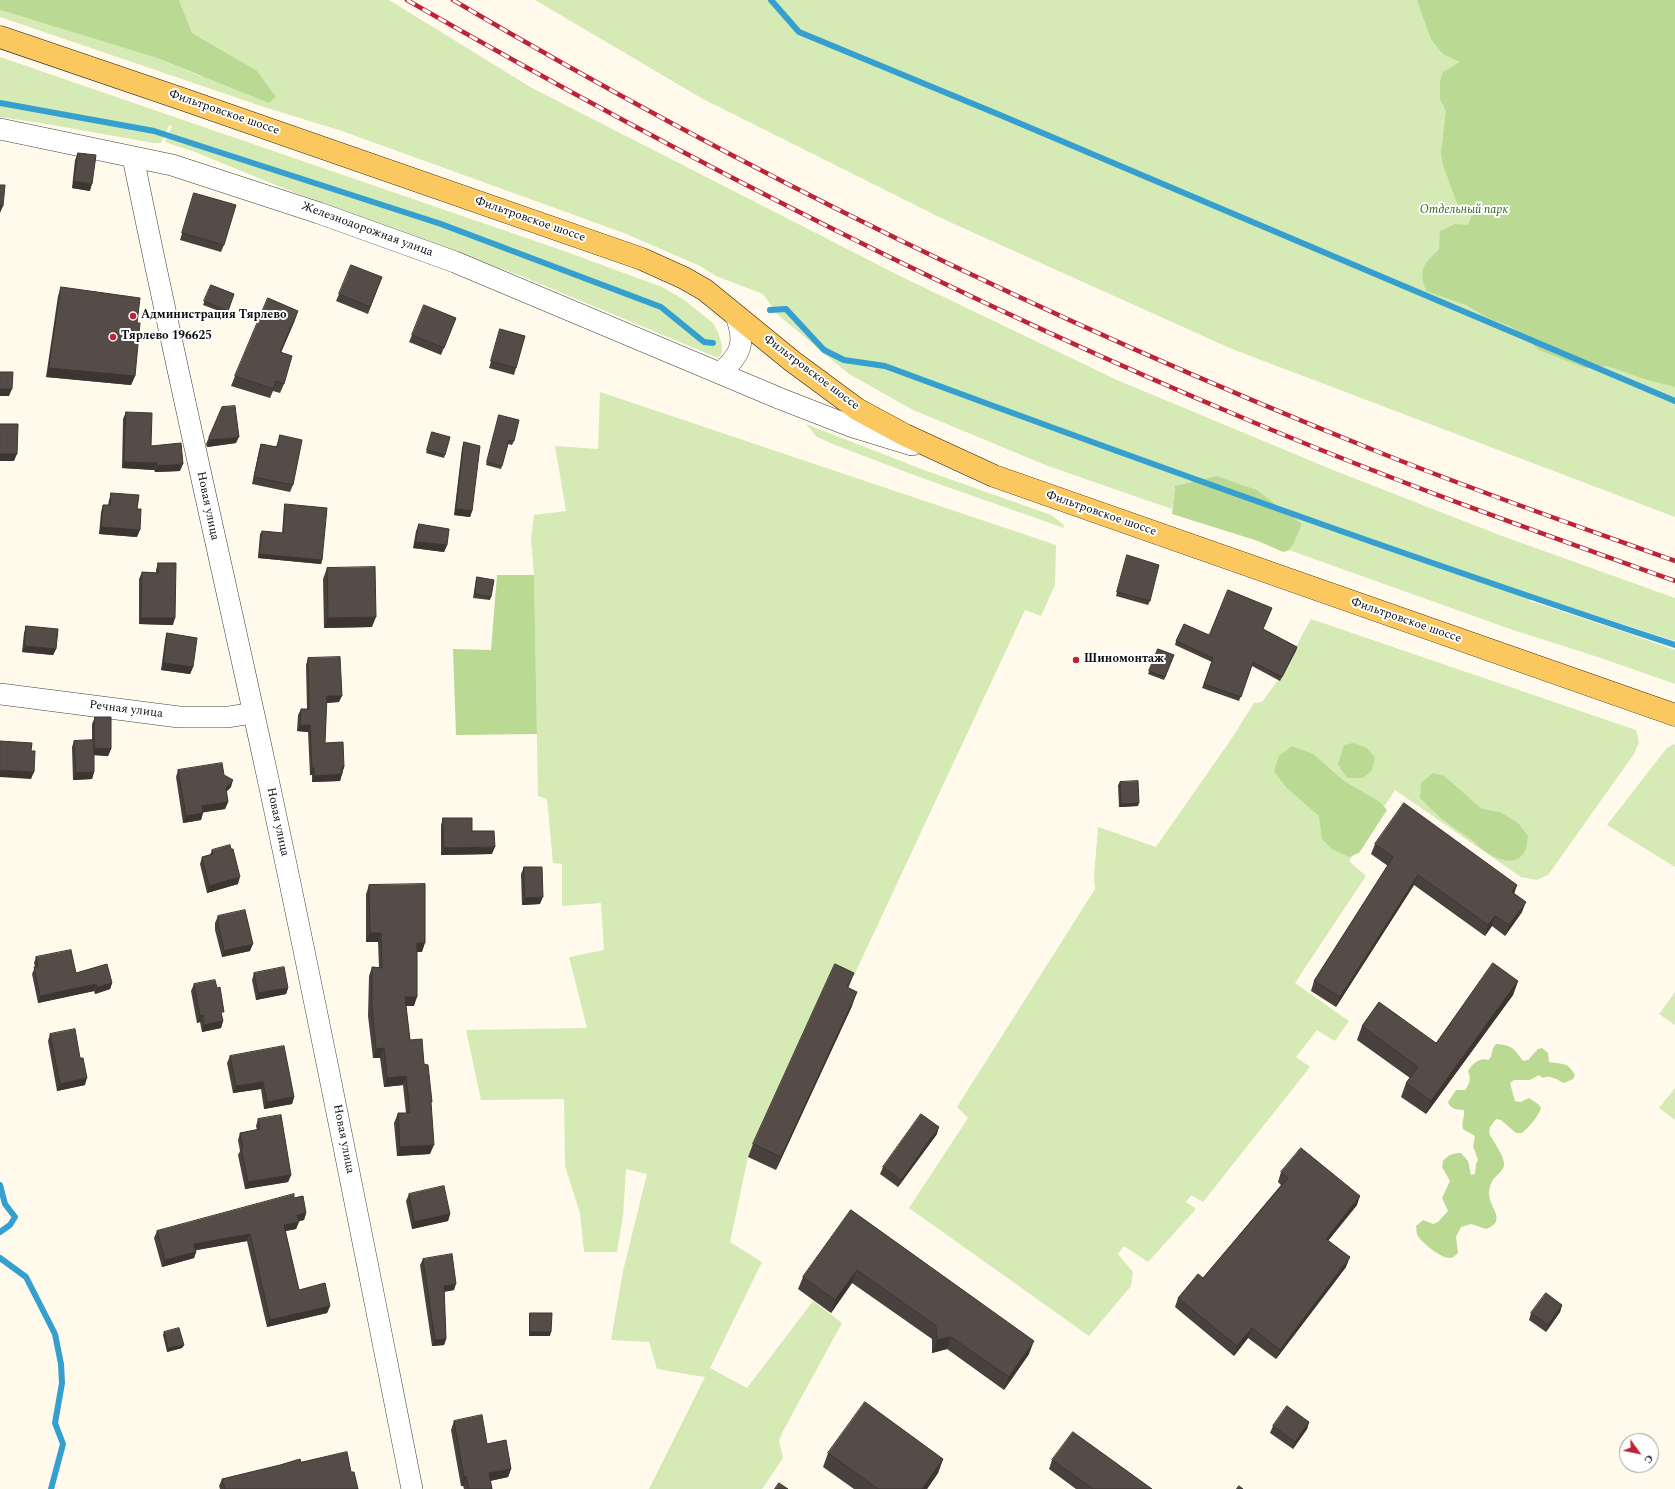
<!DOCTYPE html>
<html>
<head>
<meta charset="utf-8">
<style>
  body { margin:0 }
  #map { position:relative; width:1675px; height:1489px; overflow:hidden; background:#fffaeb; font-family:Spectral,serif }
  canvas { display:block }
  .north { position:absolute; left:1619px; top:1433px; width:40px; height:40px; box-sizing:border-box; background:#fff; border:1px solid #9e9e9e; border-radius:50%; rotate:123deg; font-size:11px; font-weight:700; line-height:16px; text-align:center; color:#0c0c0c }
  .north::after { content:''; display:block; margin:auto; width:14px; height:18px; background:#be2237; clip-path:polygon(50% 0,100% 100%,50% 72%,0 100%) }
</style>
</head>
<body>
<div id="map">
<canvas width="1675" height="1489"></canvas>
<div class="north">С</div>
</div>
<script>
const context = document.querySelector('canvas').getContext('2d');
context.lineJoin = 'round';
function fill(path, color) {
  context.fillStyle = color;
  context.fill(path, 'evenodd');
}
function trace(path, color, width, dash) {
  context.strokeStyle = color;
  context.lineWidth = width;
  context.lineCap = dash ? 'butt' : 'round';
  context.setLineDash(dash || []);
  context.stroke(path);
}
function drawText(font, color, halo, rows, align = 'center') {
  context.font = font + ' Spectral,serif';
  context.lineWidth = 4;
  context.setLineDash([]);
  context.textBaseline = 'middle';
  context.strokeStyle = halo;
  context.fillStyle = color;
  for (const [text, x, y, turn = 0] of rows) {
    context.save();
    context.translate(x, y);
    context.rotate((+turn || 0) * Math.PI / 180);
    context.textAlign = isNaN(turn) ? turn : align;
    if (halo) context.strokeText(text, 0, 0);
    context.fillText(text, 0, 0);
    context.restore();
  }
}
fill(new Path2D(`
  M179,0h210l143,88 370,189 215,103 216,90 169,66 173,62v43l-145,-47v7l94,31 51,18v34l-74,-26 -88,-28 -224,-80 5,-7 8,-19 -45,-34 -40,-14 -42,10 -3,23 -124,-43 -135,-56 -64,-36 -72,-60 -14,-20 -47,-18 -16,-10 -76,-33 -282,-102 -78,-24 -264,-90v-7l157,48 43,18 56,-6 -64,-37z
  M535,0h1140v517l-443,-168 -289,-130 -240,-120z
  M0,57l564,194 98,36 21,12 30,24 5,9 4,13v8l-4,5 -197,-82 -228,-84 -98,-40 -30,-10 7,-16 -3,-1 -8,18h-7l-113,-20 -41,-6z
  M600,392l456,153 -1,40 -14,31 -16,-6 -176,376 -18,-8 -83,179 -18,85 32,20 -52,106 37,20 66,-87 29,22 -59,108 -4,10 4,17 -21,31h-113l56,-112 -48,-8 -8,-27 -38,-2 12,-69 24,-97 -21,-5 -3,47 -6,36h-33l-4,-39 -15,-47 -1,-67 -83,1 -15,-70 121,-2 -18,-71 35,-7 -3,-47 -39,3v-42l-9,-1 -6,-64 -9,-3 -4,-221 -3,-35 3,-25 32,-4 -11,-65 43,3z
  M806,424l118,46 127,45 12,9 1,4 -142,-50 -87,-33 -18,-8z
  M1311,619l325,111 3,12 -5,12 -86,121 -11,5 -16,-3 -126,-87 -46,71 17,15 -71,107 54,38 -14,20 -18,-11 -21,27 14,10 -107,135 -12,-7 -5,7 9,6v2l-47,52 -24,-16 -6,8 15,18 -2,14 -42,50 -180,-128 59,-90 -11,-11 138,-218 -1,-12 4,-50 58,20 76,-109 22,-35 8,-1 16,-22z
  M1673,744l2,1v122l-68,-42 59,-76z
  M1675,992v33l-16,-11z
  M1675,1088v32l-16,-12z`), '#d5eab5');
fill(new Path2D(`
  M0,0h179l13,33 64,37 20,27 -7,6 -112,-45 -157,-48z
  M1417,0h258v387l-31,-8 -37,-13 -22,2 -46,-18 -27,-23 -24,-9 -22,-13 -40,-14c-7,-21 -4,-27 13,-41l1,-19 15,-7 13,1 4,-10 -15,-12 -14,-38 -2,-12 5,-42 -6,-12v-18l3,-9 17,-10 -17,-8 -12,-15z
  M1217,476l40,14 45,34 -8,19 -5,7 -6,2 -25,-11 -86,-27 3,-28z
  M497,575h37l3,159 -81,1 -3,-86 38,1z
  M1353,743l14,5 8,10 -3,12 -9,8h-16l-9,-14 6,-19z
  M1292,746l21,8 31,27 36,21 7,8 -28,43 -10,4 -17,-8 -10,-10 -3,-23 -33,-29 -12,-16 5,-15z
  M1433,773l11,3 38,33 18,3 18,11 10,13c-1,4 -1,11 -3,15 -10,18 -31,7 -43,-2 -5,-3 -9,-9 -14,-12 -18,-11 -33,-23 -48,-39l1,-15z
  M1496,1044c17,1 18,5 27,17l5,-1 10,-11 4,-1 6,5 1,9c14,3 18,-1 26,13l-2,4 -9,4c-6,-3 -15,-9 -21,-5l-4,-3 -9,5h-16l-4,3 5,18 5,1 9,-4 9,6 3,4c-4,10 -11,18 -19,25h-6l-15,-13 -5,-1 -6,8 -1,6c4,9 15,21 15,31 0,10 -14,11 -15,29 0,15 19,28 -3,36l-15,-5 -10,3 -5,10 2,16c-3,2 -4,5 -8,5 -8,1 -28,-15 -32,-22 -2,-3 -1,-6 -2,-10l7,-6 10,4 5,-2 10,-11 -6,-13 8,-17 -8,-14 1,-6c5,-6 10,-8 18,-8l7,8 3,14 4,-1 1,-10 2,-4 -5,-14 2,-10 -12,-7c-2,-7 2,-12 1,-19 -8,-1 -13,0 -16,-8l8,-12h9c5,-7 6,-11 3,-19 4,-7 12,-14 20,-11l3,-3 2,-9z`), '#bada94');
trace(new Path2D(`
  M771,0l28,32 201,83 675,286
  M0,103l154,28 287,93 220,83 43,35 9,1
  M770,310l16,-1 38,41 20,10 41,6c262,97 525,192 790,279
  M0,1185l5,19 10,13 -5,8 -10,7
  M0,1258l26,19 29,57 6,30 1,19 -7,40 8,21 -12,45`), '#359fcf', 6);
const minor = new Path2D(`
  M0,129l172,36 147,48 136,49 326,137 72,28 59,18
  M133,157c41,203 88,405 132,608 52,241 99,482 147,724
  M720,373c21,-18 26,-30 16,-57
  M0,694l179,23h49l25,-4`);
const major = new Path2D(`
  M0,37l185,63 457,159 42,19 21,12 87,71 65,48 48,26 89,41 681,239`);
trace(minor, '#3f3f3f', 22);
trace(major, '#1d1d1d', 23);
trace(minor, '#fff', 21);
trace(major, '#fbc860', 22);
const rail = new Path2D(`
  M407,0c272,156 552,299 841,420 140,59 284,110 427,161
  M453,0c295,174 606,324 923,451 99,40 199,74 299,110`);
trace(rail, '#be2237', 4.5);
trace(rail, '#fff', 3, [9]);
fill(new Path2D(`
  M78,153l12,38 -18,-3 3,-28z
  M194,193l30,52 -3,7 -41,-12z
  M382,277l-14,37 -32,-13 3,-7z
  M211,285l23,9 -7,20 -24,-9z
  M61,287l76,36 -2,53 -4,9 -85,-8 12,-81z
  M456,318l-15,37 -32,-13 3,-7z
  M295,320l-14,32 3,32 -4,9 -7,-2 -3,7 -39,-12 4,-10z
  M500,329l16,39 -2,7 -25,-7z
  M126,412l25,34 29,25 -25,1 -1,-2 -32,-2 1,-49z
  M499,415l15,26 -2,4 -4,-1 -7,25 -15,-4z
  M432,432l13,23 -1,3 -18,-5z
  M280,435l13,50 -3,7 -38,-8 7,-33 2,-7 15,3z
  M209,437l27,6 -29,4 -1,-3z
  M464,442l8,69 -2,6 -16,-2 8,-67z
  M111,493l26,16v28l-38,-3 2,-22 2,-7h5l1,-5z
  M285,504l37,56 -1,4 -63,-6 2,-24 2,-3 20,2 2,-25z
  M419,524l28,21 -3,7 -31,-4 3,-17z
  M1126,559l24,42 -2,4 -32,-9z
  M158,563l15,62 -34,-1v-45l3,-7 14,1v-3z
  M327,568l45,59 -48,1 -1,-49z
  M477,577l14,20 -1,3 -17,-2 3,-18z
  M26,626l30,23 -3,6 -31,-3 2,-19z
  M1263,629l34,18 -17,34 -28,-15 -13,35 -37,-13 10,-26 -37,-17 1,-4 33,-6z
  M167,633l26,34 -3,7 -29,-4 4,-30z
  M1158,649l16,6 -10,25 -16,-6z
  M308,658l31,44 -13,1 -1,40 19,24 -4,14 -28,1v-7h-2l-2,-43 -11,-1 1,-16 3,-6h6l-1,-44z
  M95,717l16,32 -3,7 -14,-1v17l-2,7 -19,1 -1,-33 2,-6 18,-1v-16z
  M178,770l46,5 7,12 -5,5 2,10 -3,7 -22,3 -2,8 -18,3 -7,-46z
  M1120,782l18,24 -19,1 -1,-22z
  M443,818l49,36 -51,1v-30z
  M1375,844l142,41 -3,9 8,18 -17,24 -13,-10 -7,10 -71,-51 -78,122 -25,-16 3,-10 74,-115 -17,-12z
  M212,850l26,34 -31,9 -7,-29 2,-7 8,-2z
  M524,867l16,37 -18,1 -1,-31z
  M369,885l53,67h-5l-3,54h-8l4,34 14,24 7,41 -1,49 -33,2 -3,-33 4,-10h8l-3,-28 -19,2 -4,-29h-7l-5,-42 1,-40 3,-9h7l-1,-25h-12v-48z
  M218,916l32,35 -28,6 -7,-27v-7z
  M36,957l40,16 36,10 -2,6 -15,5 -1,-3 -56,12 -6,-29 3,-7 -1,-4z
  M254,973l34,15 -2,6 -30,6 -4,-20z
  M1518,981l-5,14 -87,119 -25,-17 5,-14 4,-5 -53,-38 5,-14 74,17z
  M194,984l28,33 1,4 -2,7 -19,4 -2,-10 -3,1 -6,-32z
  M848,988l4,18 -76,164 -28,-13 5,-13z
  M50,1034l30,24 5,27 -28,6 -9,-50z
  M230,1056l64,41 -2,7 -28,5 -3,-20 -28,4 -6,-30z
  M258,1119l33,56 -3,7 -43,7 -7,-34 2,-4 -2,-11 2,-7 17,-3 -1,-4z
  M937,1134l-39,53 -18,-13 3,-7z
  M1281,1172l76,33 -29,36 18,26 -70,92 -28,-21 -14,18 -59,-49 3,-9 25,-20 78,-93 -3,-3z
  M409,1194l41,20 -2,7 -36,8 -6,-28z
  M294,1198l12,15 -2,7 -5,1 -3,8 -11,2 14,59 31,16 -3,7 -60,14 -20,-86 -51,9v2l-2,6 -32,9 -8,-29 3,-7z
  M851,1210l178,144 -25,36 -57,-41 -15,4v-14l-80,-56 -21,30 -33,-24 5,-12z
  M423,1259l31,31 -10,2 2,47 -2,6 -12,1 -12,-81z
  M1562,1305l-2,7 -14,20 -17,-12 2,-7z
  M530,1313l20,23h-21v-20z
  M164,1332l20,13 -2,3 -15,4 -4,-17z
  M454,1421l33,23 24,25 -3,8 -18,4 2,8h-28l-1,-3h-2l-10,-56z
  M1309,1422l-2,7 -14,20 -23,-16 3,-7z
  M828,1453l115,6 -5,14 -11,16h-73l-31,-22z
  M1052,1460l100,29h-76l-27,-20z
  M301,1462l50,10 7,17h-138l-1,-3 3,-7z`), '#49413e');
fill(new Path2D(`
  M74,181l18,3 -2,7 -18,-3z
  M0,205l3,1 -3,7z
  M298,311l-3,9 -18,42 3,-10z
  M49,368l86,8 -4,9 -85,-8z
  M0,389h12l-3,7h-9z
  M239,437l-3,6 -29,4 3,-7z
  M0,454h17l-3,7h-14z
  M124,462l33,1 -3,7 -32,-2z
  M183,464l-3,7 -25,1 2,-6z
  M456,509l16,2 -2,6 -16,-2z
  M101,527l39,3 -3,7 -38,-3z
  M416,542l31,3 -3,7 -31,-4z
  M259,554l63,6 -1,4 -63,-6z
  M376,617l-4,10 -48,1 4,-10z
  M141,618h34l-2,7 -34,-1z
  M25,646l31,3 -3,6 -31,-3z
  M1297,647l-1,4 -16,30z
  M164,663l29,4 -3,7 -29,-4z
  M327,696h15l-3,6 -15,1z
  M300,725h10l-2,7 -11,-1z
  M94,748l17,1 -3,7 -16,-1z
  M342,767h2l-2,6z
  M312,768h2l-2,7h-2z
  M0,770l34,2 -3,7 -31,-2z
  M94,772l-2,7 -19,1 3,-7z
  M342,774l-2,7 -28,1 2,-6z
  M233,780l-2,7 -8,8 3,-7z
  M228,802l-3,7 -25,4 2,-7z
  M1139,803l-1,3 -19,1 2,-3z
  M203,813l-2,7 -18,3 3,-7z
  M495,847l-3,7 -51,1 3,-7z
  M1418,875l-4,10 -78,122 4,-10z
  M240,877l-2,7 -31,9 2,-7z
  M1517,885l-4,10 -1,-3z
  M543,897l-3,7 -18,1 3,-7z
  M1526,902l-4,10 -17,24 4,-11z
  M1495,916l-3,10 -7,10 3,-11z
  M370,933h11l-3,9h-12z
  M417,943h8l-3,9h-8z
  M253,944l-3,7 -28,6 2,-6z
  M854,973l-5,13 -7,15 5,-14z
  M1518,981l-5,14 -87,119 5,-13z
  M112,983l-2,6 -15,5 2,-7z
  M96,984l-2,7 -56,12 2,-7z
  M288,988l-2,6 -30,6 2,-7z
  M857,992l-5,14 -76,164 5,-13z
  M405,997h12l-3,9h-12z
  M203,1015l-3,7 -3,1 3,-7z
  M223,1021l-2,7 -19,4 2,-7z
  M384,1048l-4,10h-7l3,-9z
  M406,1076l-3,9 -19,2 3,-9z
  M87,1078l-2,7 -28,6 3,-7z
  M263,1082l-2,7 -28,4 3,-7z
  M294,1097l-2,7 -28,5 3,-7z
  M939,1127l-2,7 -39,53 3,-7z
  M434,1145l-4,9 -33,2 3,-9z
  M291,1175l-3,7 -43,7 3,-7z
  M1360,1196l-3,9 -35,43 4,-9z
  M306,1213l-2,7 -9,2 2,-7z
  M450,1214l-2,7 -36,8 2,-7z
  M299,1222l-3,7 -15,3 3,-7z
  M250,1234l-3,7 -55,10 2,-7z
  M196,1252l-2,6 -32,9 3,-7z
  M1350,1257l-4,10 -70,92 4,-9z
  M857,1270l-5,13 -21,30 4,-13z
  M456,1284l-2,6 -12,2 2,-6z
  M1562,1305l-2,7 -14,20 2,-7z
  M330,1306l-3,7 -60,14 3,-7z
  M1252,1328l-4,10 -14,18 3,-10z
  M530,1332h21l-1,4h-21z
  M951,1337l-4,12 -15,4 5,-13z
  M446,1339l-2,6 -12,1 3,-6z
  M1034,1341l-5,13 -25,36 5,-13z
  M184,1345l-2,3 -15,4 1,-4z
  M1309,1422l-2,7 -14,20 2,-7z
  M943,1459l-5,14 -11,16h-5z
  M511,1469l-3,8 -23,5 4,-9z
  M464,1477h2l-3,9h-2z`), '#3c3532');
const building = new Path2D(`
  M78,153l18,2 -4,29 -18,-3z
  M0,185h5l-2,21 -3,-1z
  M194,193l42,12 -12,40 -42,-12z
  M351,265l31,12 -12,30 -31,-13z
  M211,285l23,9 -6,17 -24,-10z
  M61,287l79,11 -3,25h3l-5,53 -86,-8z
  M268,298l30,13 -18,41 12,4 -8,28 -8,-3 -3,8 -38,-13z
  M424,305l32,13 -12,30 -32,-13z
  M500,329l25,7 -9,32 -25,-7z
  M0,372h13l-1,17h-12z
  M235,406l4,31 -29,3 -1,-3 13,-30z
  M126,412l26,1 -1,33 30,-3 2,21 -26,2v-3l-33,-1z
  M499,415l20,5 -5,21 -5,-1 -7,26 -15,-4z
  M0,424h18l-1,30h-17z
  M432,432l18,5 -5,18 -18,-5z
  M280,435l22,5 -9,45 -39,-8 7,-33 16,3z
  M464,442l16,4 -8,65 -16,-2z
  M111,493l28,2 -2,14h4l-1,21 -39,-3 2,-22h7z
  M285,504l42,4 -5,52 -63,-6 3,-23 21,2z
  M419,524l30,5 -2,16 -31,-3z
  M1127,555l32,10 -9,36 -33,-9z
  M158,563h18l-1,55h-34l1,-46 16,1z
  M375,567l1,50 -48,1 -1,-50z
  M477,577l17,3 -3,17 -16,-3z
  M1228,590l44,18 -9,21 34,18 -15,30 -29,-15 -12,35 -37,-13 9,-26 -37,-17 8,-17 25,11z
  M26,626l32,3 -2,20 -31,-3z
  M167,633l30,5 -4,29 -29,-4z
  M1158,649l16,6 -9,22 -16,-6z
  M340,657l2,39h-15l-2,47 18,-1 1,25h-2v7l-28,2v-8h-2l-2,-43h-10l1,-16h8l-1,-51z
  M95,717h16v32l-17,-1z
  M94,740v32l-18,1 -2,-32z
  M0,741l32,2 -1,8h4l-1,21 -34,-2z
  M222,763l2,12 9,5 -7,8 2,14 -26,4 1,7 -17,3 -8,-46z
  M1138,781l1,22 -18,1 -1,-22z
  M1404,803l113,82 -5,7 14,10 -17,23 -14,-9 -7,9 -70,-50 -78,122 -26,-16 79,-124 -18,-13z
  M443,818h29v13h22l1,16 -51,1z
  M230,845l1,4h2l7,28 -31,9 -7,-29 11,-3 -1,-4z
  M524,867h18l1,30 -18,1z
  M425,884v59h-8v54h-12l5,43 12,-1 2,25 4,1 4,37h-1l3,43 -34,2 -2,-34h12l-4,-37 -19,2 -3,-30 -8,1 -4,-42v-40l10,1 -1,-35h-11l-1,-48z
  M245,910l8,34 -29,7 -6,-28v-7z
  M71,950l5,23 31,-9 5,19 -15,4 -1,-3 -56,12 -6,-29h4l-2,-10z
  M1493,963l25,18 -87,120 -25,-18 12,-16 -56,-41 17,-24 57,41z
  M835,964l19,9 -7,14 10,5 -76,165 -28,-13z
  M284,967l4,21 -30,5 -4,-20z
  M215,980l2,8 3,-1 4,25h-3l2,9 -19,4 -1,-10 -3,1 -6,-32z
  M75,1029l5,29h3l4,20 -27,6 -10,-50z
  M284,1046l10,51 -27,5 -4,-20 -27,4 -6,-30z
  M921,1114l18,13 -38,53 -18,-13z
  M281,1115l10,60 -43,7 -7,-34h2l-3,-15 20,-4 -2,-10z
  M1301,1148l59,48 -34,43 24,18 -70,93 -28,-22 -15,18 -59,-48 20,-24 5,4 85,-100 -7,-6z
  M444,1186l6,28 -36,8 -5,-28z
  M294,1194v4l9,-2 3,17 -9,2 2,7 -15,3 15,65 26,-7 5,23 -60,14 -20,-86 -56,10 2,8 -31,8 -8,-29z
  M851,1210l183,131 -25,36 -58,-40 -14,3 -1,-14 -79,-56 -22,30 -32,-23z
  M452,1254l4,30 -12,2 2,53 -11,1 -12,-81z
  M1546,1293l16,12 -14,20 -17,-12z
  M530,1313h22l-1,19h-21z
  M179,1328l5,17 -16,3 -4,-16z
  M865,1402l78,57 -21,30h-44l-50,-36z
  M1287,1406l22,16 -14,20 -22,-16z
  M482,1415l5,29 19,-4 5,29 -22,4 3,16h-23l-3,-12h-2l-10,-56z
  M1073,1432l79,57h-59l-41,-29z
  M347,1452l4,20h3l4,17h-133l-3,-10 58,-14 20,-6 1,3z
  M779,1483l9,6h-13z
  M1239,1486l4,3h-6z`);
fill(building, '#554c48');
trace(building, '#3c3532', 1);
for (const [x, y, r, color] of [
  [133,316,4,"#be2237"],
  [113,337,4,"#be2237"],
  [1076,660,4,"#be2237"]
]) {
  const dot = new Path2D();
  dot.arc(x, y, r, 0, 2 * Math.PI);
  context.fillStyle = color;
  context.fill(dot);
  trace(dot, '#fff', 1.5);
}
drawText('12px', '#0c0c0c', '#fff', [
  ["Фильтровское шоссе",224,113,19],
  ["Фильтровское шоссе",530,220,19],
  ["Железнодорожная улица",367,230,20],
  ["Фильтровское шоссе",811,373,37],
  ["Новая улица",207,506,78],
  ["Фильтровское шоссе",1101,514,19],
  ["Фильтровское шоссе",1406,621,19],
  ["Речная улица",126,710,7],
  ["Новая улица",277,822,78],
  ["Новая улица",343,1139,79]
]);
drawText('italic 12px', '#31651c', '#fff', [
  ["Отдельный парк",1464,211]
]);
drawText('bold 12px', '#0c0c0c', '#fff', [
  ["Администрация Тярлево",141,316],
  ["Тярлево 196625",121,337],
  ["Шиномонтаж",1084,660]
], 'left');
</script>
</body>
</html>
